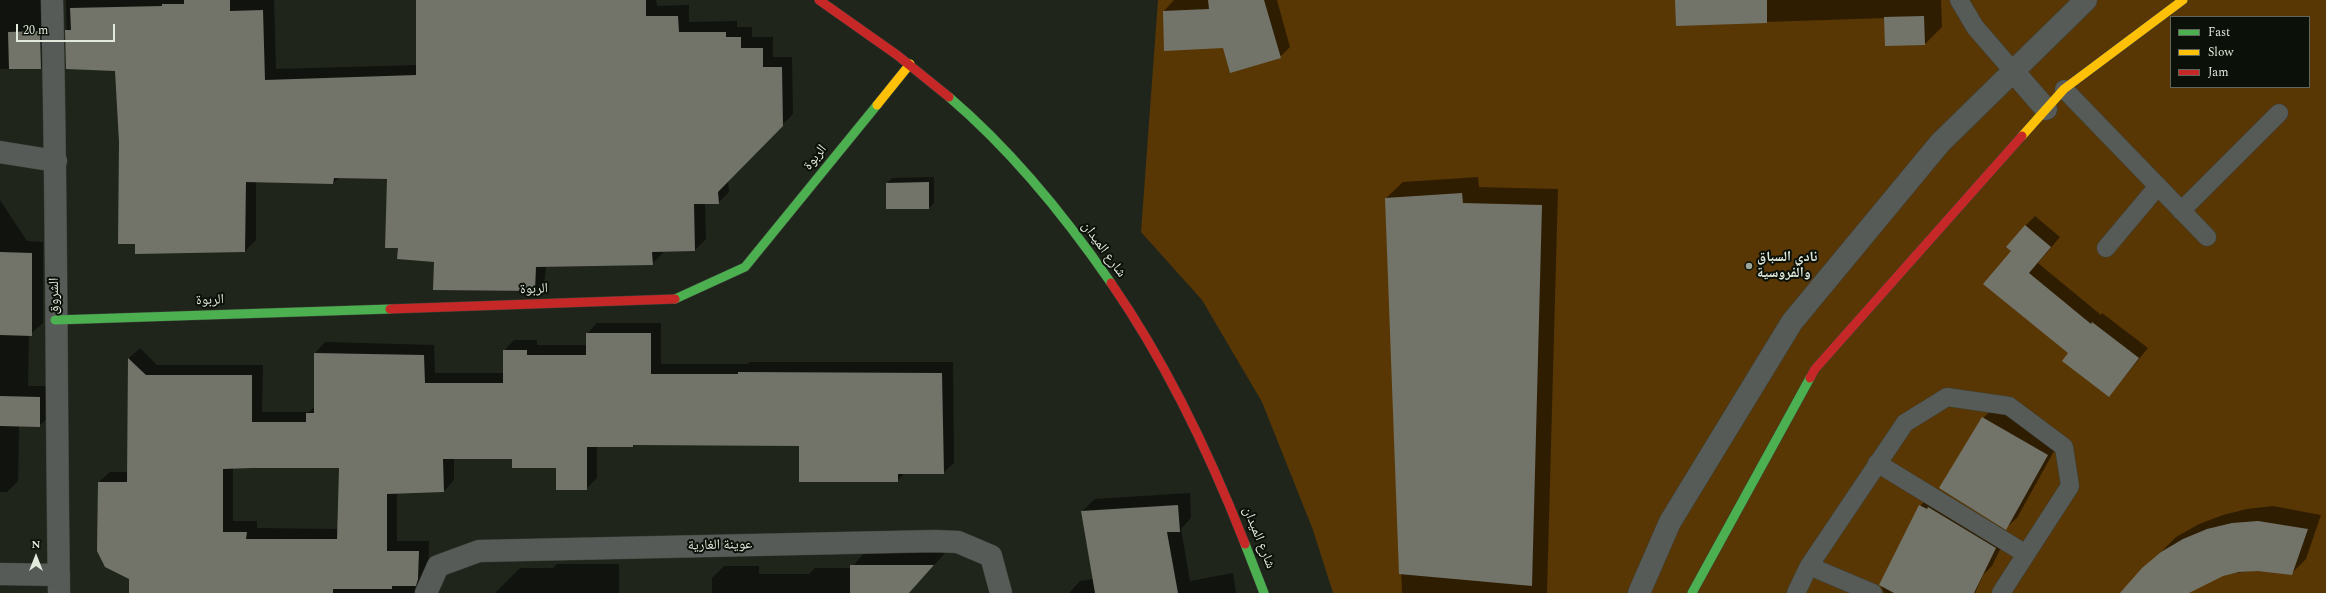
<!DOCTYPE html>
<html>
<head>
<meta charset="utf-8">
<style>
  body { margin:0 }
  #map { position:relative; width:2326px; height:593px; overflow:hidden; background:#1f251b; font-family:Spectral,serif }
  canvas { display:block }
  .legend { position:absolute; left:2170px; top:16px; width:140px; height:72px; box-sizing:border-box; background:#0b1008; border:1px solid #61675d; margin:0; padding:5px 7px; list-style:none; font-size:12px; color:#e2eadd }
  .legend li { display:flex; align-items:center; gap:8px; height:20px }
  .legend b { width:20px; border:1px solid #61675d }
  .north { position:absolute; left:16px; top:537px; width:40px; height:40px; -webkit-text-stroke:3px #0b1008; paint-order:stroke; rotate:0deg; font-size:11px; font-weight:700; line-height:16px; text-align:center; color:#e2eadd }
  .north::after { content:''; display:block; margin:auto; width:14px; height:18px; background:#e2eadd; clip-path:polygon(50% 0,100% 100%,50% 72%,0 100%) }
  .scale { position:absolute; left:16px; top:24px; width:99px; height:18px; box-sizing:border-box; border:2px solid #e2eadd; border-top:0; padding-left:5px; font-size:12px; line-height:14px; white-space:nowrap; color:#e2eadd; -webkit-text-stroke:3px #0b1008; paint-order:stroke }
</style>
</head>
<body>
<div id="map">
<canvas width="2326" height="593"></canvas>
<ul class="legend">
<li><b style="height:5px;background:#4caf50"></b>Fast</li>
<li><b style="height:5px;background:#ffc107"></b>Slow</li>
<li><b style="height:5px;background:#c62828"></b>Jam</li>
</ul>
<div class="north">N</div>
<div class="scale">20 m</div>
</div>
<script>
const context = document.querySelector('canvas').getContext('2d');
context.lineJoin = 'round';
function fill(path, color) {
  context.fillStyle = color;
  context.fill(path, 'evenodd');
}
function trace(path, color, width, dash) {
  context.strokeStyle = color;
  context.lineWidth = width;
  context.lineCap = dash ? 'butt' : 'round';
  context.setLineDash(dash || []);
  context.stroke(path);
}
function drawText(font, color, halo, rows, align = 'center') {
  context.font = font + ' Spectral,"Noto Naskh Arabic",serif';
  context.lineWidth = 4;
  context.setLineDash([]);
  context.textBaseline = 'middle';
  context.strokeStyle = halo;
  context.fillStyle = color;
  for (const [text, x, y, turn = 0] of rows) {
    context.save();
    context.translate(x, y);
    context.rotate((+turn || 0) * Math.PI / 180);
    context.textAlign = isNaN(turn) ? turn : align;
    if (halo) context.strokeText(text, 0, 0);
    context.fillText(text, 0, 0);
    context.restore();
  }
}
fill(new Path2D(`
  M1158,0h1168v593h-993l-20,-63 -51,-128 -60,-102 -61,-68zM2171,17h138v70h-138z`), '#593705');
fill(new Path2D(`
  M0,0h50l1,57 -10,11 -41,1z
  M66,0h208l2,69 141,-4v-65h239l1,6 32,-1v17l48,-1v6h15v10h21v20h19l1,57 -65,66 1,12 -11,11h-13l1,36 -11,11h-32v3l-11,11 -106,2 -1,13 -10,11 -100,-29 -36,-14 -11,-69 -48,-1 -7,6 -77,-2v59l-11,11 -125,-109 -4,-72 -49,-2z
  M1277,0l13,47 -10,10 -57,-10 -59,-36 10,-11z
  M1676,0h265l1,27 -17,17 -39,1 -1,-27 -208,7z
  M934,177v26l-5,5h-42v-25l5,-5z
  M1478,177l1,10 79,2 -11,404h-145l-16,-395 17,-16z
  M0,200l27,41 16,1v81l-14,12 -1,51h23v29l-12,11h-20l-1,55 -11,11h-7z
  M2035,216l25,21 -22,26 63,52 1,-2 46,35 -39,48 -40,-43 -56,-102 12,-25z
  M597,323h64v41h87l2,-2h203l1,101 -11,10h-38l-8,8 -97,-36 -165,-1 -2,2h-36v32l-11,11 -29,-22 -44,-9h-59v22l-10,11 -47,1v49h32l-1,52h-298v-15l-31,-96 11,-10h18l1,-114 11,-10 17,17h106l-1,47h47l6,-6v-53l10,-11 109,3 1,28h69v-22l10,-11h23v5h50v-11zM340,467l-2,62 -81,-1v-7h-24v-53z
  M1994,408l64,36 -41,74 -11,10 -23,-110z
  M1190,493l1,25 -10,11 9,52 43,-8 3,20h-167l11,-12 14,-2 -12,-68 13,-12z
  M1931,495l75,42 -14,29 -9,9 -8,18h-91l-4,-9 40,-78z
  M2273,506l48,9 -15,44 -15,15 -33,-4 -36,5 -34,18h-65l4,-7 49,-49 23,-13 24,-9 24,-6z
  M864,553h81l-36,40h-197v-15l12,-12h35v8h50l6,-6h36z
  M557,564h62v29h-124l25,-25h33z`), '#0007');
fill(new Path2D(`
  M184,0h46v11l33,-1 2,70 151,-5v-75h230v16h32l1,16h47v5h15v11h22v19h19l1,59 -65,66 1,12h-25l1,47 -43,1 1,13 -117,2 -1,24 -102,-1 1,-28 -37,-3 1,-11h-13l2,-69 -53,-1 -1,6 -87,-2 -1,70 -110,2v-10h-17l1,-102 -4,-71 -49,-2 -1,-39h6l-1,-22 92,-2v-2h22z
  M1208,0h56l17,58 -51,15 -7,-25 -59,3 -1,-40 46,-2z
  M1675,0h92v23l-91,3z
  M1924,16l1,29 -40,1 -1,-29z
  M40,31l1,38h-32l-1,-37z
  M929,182v27h-43v-26z
  M1462,193l1,10 79,2 -10,381 -133,-12 -14,-376z
  M2025,225l26,22 -22,26 62,51 1,-2 47,36 -30,39 -47,-36 6,-8 -85,-69 28,-33 -5,-4z
  M0,252l32,1v83l-32,-1z
  M586,333h65v41h87v-2l204,1 2,101h-46v8h-99v-36l-166,-1v2h-46v43h-31v-22h-44v-9h-69l1,33 -57,2v57h32l-1,28 -2,7h-24v3h-59v4h-204v-14l-24,-12 -8,-16 1,-69h29l1,-124 18,17h106v47h54v-9h8v-60l110,2 1,28h78v-33h24v5h59zM252,468h87l-2,71h-91l1,-7h-24v-63z
  M0,396l40,1v30l-40,-1z
  M1982,417l66,38 -42,75 -67,-42z
  M1178,505l2,27h-13l11,61h-83l-14,-82z
  M1919,505l8,4 1,-2 68,41 -22,45h-80l-15,-8z
  M2258,521l50,8 -16,46 -34,-4 -19,1 -16,4 -34,17h-69l22,-25 19,-16 22,-13 24,-10 25,-6z
  M850,565h84l-25,28h-59z`), '#72746a');
const lane = new Path2D(`
  M1959,0l16,27 38,44
  M2064,89l143,148
  M2181,211l98,-98
  M2106,248l52,-62
  M1877,463l149,91
  M1809,566l64,27
  M1796,593l13,-27 96,-143 42,-26 62,9 55,41 6,39 -69,107`);
const street = new Path2D(`
  M52,0c5,198 4,395 7,593
  M2013,71l33,38
  M0,152l56,9
  M0,574l59,1
  M426,593l12,-27 41,-15 456,-10 23,1 33,14 10,37
  M1639,593l31,-71 122,-200 148,-179 146,-143`);
const fast = new Path2D(`
  M949,97c62,53 116,119 162,186
  M675,299l70,-32 132,-162
  M55,320l335,-11
  M1245,544l19,49
  M1692,593l118,-215`);
const slow = new Path2D(`
  M877,105l33,-41
  M2022,136l42,-47 119,-89`);
const jam = new Path2D(`
  M819,0l78,55 52,42
  M1111,283c56,81 98,169 134,261
  M390,309l285,-10
  M1810,378l5,-9 207,-233`);
trace(lane, '#3a4037', 19);
trace(street, '#3a4037', 23);
trace(fast, '#3a4037', 10);
trace(slow, '#3a4037', 10);
trace(jam, '#3a4037', 10);
trace(lane, '#575b58', 18);
trace(street, '#575b58', 22);
trace(fast, '#4caf50', 9);
trace(slow, '#ffc107', 9);
trace(jam, '#c62828', 9);
for (const [x, y, r, color] of [
  [1749,266,4,"#9ea599"]
]) {
  const dot = new Path2D();
  dot.arc(x, y, r, 0, 2 * Math.PI);
  context.fillStyle = color;
  context.fill(dot);
  trace(dot, '#0b1008', 1.5);
}
drawText('14px', '#e2eadd', '#0b1008', [
  ["الربوة",816,158,-51],
  ["شارع الميدان",1103,250,54],
  ["الربوة",534,290,-2],
  ["الشروق",55,296,-90],
  ["الربوة",210,301,-2],
  ["شارع الميدان",1258,538,68],
  ["عوينة الغارية",720,546,-1]
]);
drawText('bold 14px', '#e2eadd', '#0b1008', [
  ["نادي السباق",1757,258],
  ["والفروسية",1757,274]
], 'left');
</script>
</body>
</html>
